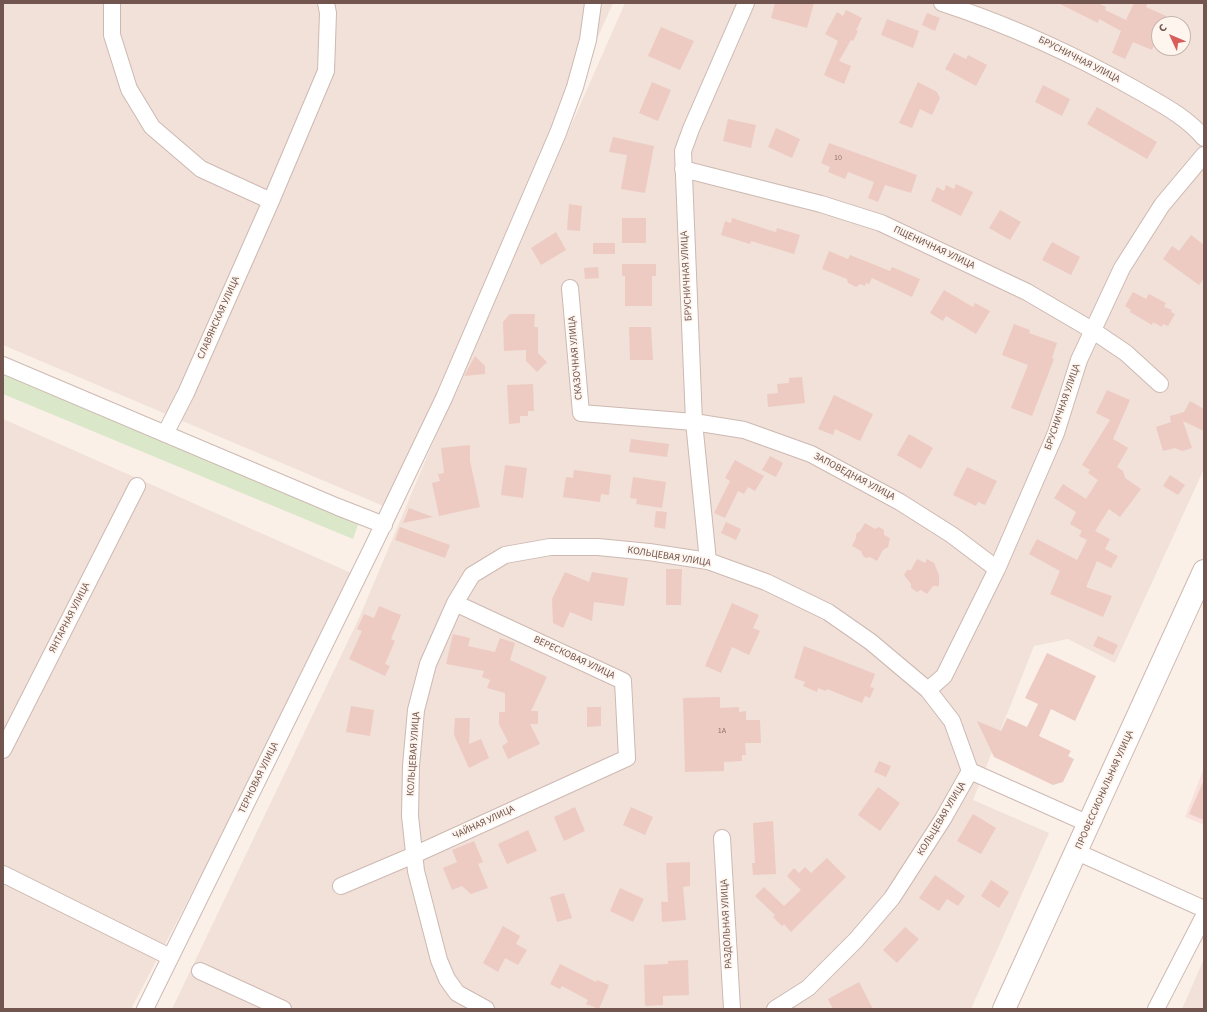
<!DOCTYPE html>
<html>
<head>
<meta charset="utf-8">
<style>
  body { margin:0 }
  #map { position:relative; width:1207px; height:1012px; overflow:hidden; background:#faf0e8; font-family:"Source Sans 3",sans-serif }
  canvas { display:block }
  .frame { position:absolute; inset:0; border:4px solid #72554f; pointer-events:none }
  .north { position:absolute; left:1151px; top:16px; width:40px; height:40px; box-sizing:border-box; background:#fdf5ee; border:1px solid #c5b5ae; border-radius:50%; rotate:314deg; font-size:11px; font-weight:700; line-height:16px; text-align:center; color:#72554f }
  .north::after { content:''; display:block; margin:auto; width:14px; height:18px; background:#d75e5b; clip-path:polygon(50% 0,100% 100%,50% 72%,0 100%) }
</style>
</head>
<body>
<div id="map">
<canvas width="1207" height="1012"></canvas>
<div class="frame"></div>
<div class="north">С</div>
</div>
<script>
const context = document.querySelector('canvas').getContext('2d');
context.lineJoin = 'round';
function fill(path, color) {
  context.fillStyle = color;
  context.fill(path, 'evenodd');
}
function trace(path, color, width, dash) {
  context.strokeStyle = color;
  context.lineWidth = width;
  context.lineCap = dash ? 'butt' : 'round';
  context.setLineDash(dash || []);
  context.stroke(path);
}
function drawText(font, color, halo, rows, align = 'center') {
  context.font = font + ' "Source Sans 3",sans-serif';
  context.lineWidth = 3.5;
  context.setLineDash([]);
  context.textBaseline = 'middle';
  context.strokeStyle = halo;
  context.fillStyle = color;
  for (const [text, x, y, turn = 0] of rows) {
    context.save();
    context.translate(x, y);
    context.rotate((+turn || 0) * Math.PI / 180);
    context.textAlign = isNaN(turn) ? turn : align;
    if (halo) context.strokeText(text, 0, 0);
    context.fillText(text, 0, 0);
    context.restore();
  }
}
fill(new Path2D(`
  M3,3h610l-225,505 -385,-163z
  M625,3h579v466l-89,194 -47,-24 -34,7 -61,154 76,33 -78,176h-799l188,-393 101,-240zM1159,24h24v24h-24z
  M3,419l355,157 -227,433h-128z
  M1204,959v50h-22z`), '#f1e1d8');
fill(new Path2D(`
  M1204,768v57l-19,-8z`), '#f9e0dd');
fill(new Path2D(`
  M3,365l357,154 -7,20 -350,-145z`), '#dae7c8');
fill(new Path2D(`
  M775,3h39l-7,25 -36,-10z
  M1058,3h40l8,4 -1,3 21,10 8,-17h14l-2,4 20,9 -3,8h-4v9l-7,17 -19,-8 -8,17 -13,-6 9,-22 -22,-12 -1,4z
  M846,10l16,8 -6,12 2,1 -5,10 -2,-1 -12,21 12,5 -7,18 -20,-9 14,-34 -13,-7 12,-22 6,4z
  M927,13l13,5 -5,13 -13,-6z
  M887,19l32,12 -6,17 -32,-13z
  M661,27l33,14 -14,29 -32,-14z
  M954,53l12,6 2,-4 19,10 -11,21 -31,-17z
  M652,82l19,8 -13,31 -19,-8z
  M918,82l19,10 3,6 -8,17 -12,-6 -8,19 -13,-5z
  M1043,85l27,14 -8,17 -27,-14z
  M1097,107l60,35 -10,17 -60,-35z
  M728,119l28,6 -5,23 -28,-7z
  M776,128l24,11 -8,19 -24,-11z
  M613,137l41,9 -9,47 -24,-4 6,-34 -18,-3z
  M829,143l88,32 -6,18 -26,-8 -7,17 -10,-4 6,-16 -26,-10 -3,7 -17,-7 2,-5 -9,-4z
  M956,184l17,8 -12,24 -30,-15 6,-14 7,4 2,-6 8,4z
  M569,204l13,2 -2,25 -13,-1z
  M1000,210l21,12 -11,18 -21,-12z
  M622,218h24v25h-24z
  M732,218l40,13 4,1 1,-4 23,7 -6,19 -43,-13 -1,3 -29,-9 4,-14 6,2z
  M556,232l10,18 -25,15 -10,-17z
  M1191,235l13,10v33l-5,7 -36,-26 9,-13 7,5z
  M1052,242l28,15 -9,18 -29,-15z
  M593,243h22v11h-22z
  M829,251l19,8 2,-4 40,16 2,-4 28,12 -8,18 -40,-19 -3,6 -3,-1 -1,3 -5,-2 -4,3 -8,-4 -1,-4 -25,-10z
  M622,264h34v12h-4v30h-27v-30h-3z
  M598,267l1,11 -14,1 -1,-11z
  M944,290l29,17 2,-4 15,8 -14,23 -30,-18 -3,5 -13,-8z
  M1133,292l13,7 3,-5 17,9 -2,4 8,3 -1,2 4,2 -7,12 -5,-2 -1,3 -9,-5 -1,3 -22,-13 1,-2 -6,-4z
  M510,314h25l-1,13h4v26l9,9 -10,10 -11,-11v-11l-22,1 -1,-29z
  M1014,324l16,6 -1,3 28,10 -5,15 2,1 -22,57 -21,-8 17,-43 -26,-10z
  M629,327h22l2,33h-23z
  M475,356l10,10v8l-21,2z
  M802,377l3,26 -37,4 -1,-13 11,-1 -1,-9 12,-1v-5z
  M533,384l1,27h-6v5h-8v7l-11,1 -2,-39z
  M1107,390l23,10 -17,39 15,9 -11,19 6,4 2,7 16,11 -21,28 -11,-8 -14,22 15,8 -5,10 13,7 -7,12 -14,-7 -11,26 26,9 -9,21 -53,-23 10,-23 -31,-17 8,-15 40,21 10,-20 -8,-4 3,-5 -12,-7 6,-12 -22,-14 9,-14 23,15 12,-19 -10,-7 2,-3 -8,-5 28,-45 -14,-7z
  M834,395l39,19 -13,27 -25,-12 -2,6 -15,-6z
  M1190,401l14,8v22l-21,-10 9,27 -10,3 -7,-3 -12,3 -7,-24 15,-5 -1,-6 14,-4z
  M909,434l24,14 -12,21 -24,-14z
  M631,439l38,5 -2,13 -38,-5z
  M470,445v16l10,46 -41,9 -7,-33 8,-2 -2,-7 6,-1 -3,-25z
  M770,456l13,7 -7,14 -14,-7z
  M735,460l29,16 -9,15 -7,-4 -4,7 -6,-3 -13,27 -11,-5 16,-32 -5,-3z
  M505,465l22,3 -4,30 -22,-3z
  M967,467l30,14 -12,24 -7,-3 -2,4 -23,-11z
  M574,470l37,5 -2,20 -8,-1 -1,8 -37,-5 3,-20 7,1z
  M1170,475l15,10 -7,10 -15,-9z
  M633,477l33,5 -4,26 -26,-4 1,-5 -7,-1z
  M409,508l24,9 -30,6z
  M656,511l11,1 -2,17 -11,-2z
  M726,522l15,7 -5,11 -15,-7z
  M865,523l10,6 4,-2 5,3v5l6,3 -2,9 -5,3 -6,11 -7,-4 -4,1 -3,-2 -2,-5 -9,-5 4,-8v-4l4,-3z
  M400,527l50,18 -5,13 -50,-18z
  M917,559l8,4 2,-4 7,4 5,12v11h-6l-6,8 -6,-4 -4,2 -6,-4v-4l-7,-9 3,-5h4z
  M666,569h16l-1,36h-15z
  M565,572l24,10 3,-10 36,6 -4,28 -30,-4 -2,19 -22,-9 -7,16 -10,-5 -1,-24z
  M732,603l27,12 -6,13 7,3 -11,24 -17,-8 -11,26 -16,-7z
  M379,606l22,9 -10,24 4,2 -10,23 5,2 -5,10 -36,-17 13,-28 -5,-2 7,-15 10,4z
  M453,634l17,4 -2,8 27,6 5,-14 15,5 -5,17 37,17 -16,34h7v13h-8l10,20 -32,15 -6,-13 6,-4 -9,-18v-12h6v-19l-18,-5 3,-8 -8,-3 2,-6 -38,-7z
  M1098,636l20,9 -5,10 -20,-9z
  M804,646l71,28 -5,13 4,1 -4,10 -5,-2 -3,7 -35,-14 -1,2 -8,-3 -1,4 -14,-6 2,-4 -11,-4z
  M1047,653l49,23 -21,45 -24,-12 -12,27 32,15 -3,5 6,3 -11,23 -10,3 -59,-28 -17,-36 24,10 6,-13 20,9 11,-23 -13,-6z
  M720,697v11l19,-1v5l7,-1v9h14l1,23h-16l1,12h-4v6l-18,1v9l-39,1 -2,-74z
  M351,706l23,4 -4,26 -24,-4z
  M587,707h14v19l-14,1z
  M455,718h15l-1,26 12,-5 8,19 -20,10 -15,-33z
  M879,761l12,5 -5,11 -12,-5z
  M1204,780v40l-15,-6z
  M878,787l22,16 -20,28 -22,-16z
  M575,807l10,24 -21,10 -10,-24z
  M631,807l22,10 -8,18 -22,-10z
  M973,814l23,14 -15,26 -24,-13z
  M773,821l3,53 -23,1 -1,-12h3l-2,-40z
  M528,830l9,21 -30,13 -9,-20z
  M474,841l9,21 -5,2 10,24 -17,6 -9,-8 -10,4 -9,-22 14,-6 -5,-12z
  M827,858l19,19 -55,55 -7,-8 -2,2 -9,-9 2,-2 -20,-19 9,-9 20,19 17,-16 -14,-14 7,-8 5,5 6,-6 6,6z
  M690,862v24l-7,1 3,33 -24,2 -1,-20h7l-2,-39z
  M935,875l30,21 -7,10 -11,-7 -8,12 -20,-13z
  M991,880l18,12 -10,16 -18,-12z
  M620,888l24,11 -11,23 -23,-11z
  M564,893l8,25 -15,4 -7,-25z
  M503,926l17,10 -4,8 11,6 -9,15 -13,-7 -7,14 -15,-9z
  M905,927l14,12 -22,24 -14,-13z
  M688,960l1,35 -26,1v9l-18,1 -1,-41 24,-1v-3z
  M560,964l36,18 1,-2 12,5 -10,24 -13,-5 2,-4 -26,-14 -2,3 -10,-5z
  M859,982l14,27h-40l-5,-10z`), '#edcbc3');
const street = new Path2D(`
  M112,3v32l17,54 23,38 49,42 70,32
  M942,3c67,22 131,51 193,86 24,14 51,27 69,49
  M683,169l138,35 60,19 146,69 65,38 34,23 34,31
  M570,288l11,125 113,9 50,8 67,24 89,48 52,33 45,34
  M3,365l335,142 46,18
  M165,434l21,-41 85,-192 55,-130 2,-58 -2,-10
  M708,561l-14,-139 -11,-271 8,-22 55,-126
  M928,690l16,-14 53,-107 59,-136 23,-73 43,-92 40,-63 42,-50
  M3,750l134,-264
  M970,771l119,53
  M722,838l10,171
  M1077,852l127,57
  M3,874l167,83
  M341,886l73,-31 213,-97 -4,-77 -168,-78
  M200,971l83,38
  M145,1009l228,-463 71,-148 114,-265 17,-46 13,-47 5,-37
  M486,1009l-29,-16 -10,-14 -8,-19 -23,-89 -6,-55 1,-50 5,-56 12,-46 27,-61 17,-28 33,-20 45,-8h48l51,5 59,9 58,21 62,30 43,30 57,48 24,31 18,50 -27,48 -51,79 -36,42 -48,48 -33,21
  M1156,1009l48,-93`);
const secondary = new Path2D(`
  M1004,1009l200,-438`);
trace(street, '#cdb9b2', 18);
trace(secondary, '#cfb8b0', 24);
trace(street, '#fff', 16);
trace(secondary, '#fff', 22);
drawText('8px', '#91726c', null, [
  ["10",838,158],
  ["1А",722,731]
]);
drawText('10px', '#72554f', '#fdf5ee', [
  ["БРУСНИЧНАЯ УЛИЦА",1079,60,27],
  ["ПЩЕНИЧНАЯ УЛИЦА",934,248,25],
  ["БРУСНИЧНАЯ УЛИЦА",687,276,-93],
  ["СЛАВЯНСКАЯ УЛИЦА",219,318,-66],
  ["СКАЗОЧНАЯ УЛИЦА",576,358,-95],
  ["БРУСНИЧНАЯ УЛИЦА",1063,407,-71],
  ["ЗАПОВЕДНАЯ УЛИЦА",854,477,28],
  ["КОЛЬЦЕВАЯ УЛИЦА",669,557,9],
  ["ЯНТАРНАЯ УЛИЦА",70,618,-63],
  ["ВЕРЕСКОВАЯ УЛИЦА",574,658,25],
  ["КОЛЬЦЕВАЯ УЛИЦА",414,754,-86],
  ["ТЕРНОВАЯ УЛИЦА",259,778,-64],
  ["ПРОФЕССИОНАЛЬНАЯ УЛИЦА",1105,790,-66],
  ["КОЛЬЦЕВАЯ УЛИЦА",942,819,-59],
  ["ЧАЙНАЯ УЛИЦА",484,823,-25],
  ["РАЗДОЛЬНАЯ УЛИЦА",727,924,-93]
]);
</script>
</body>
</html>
